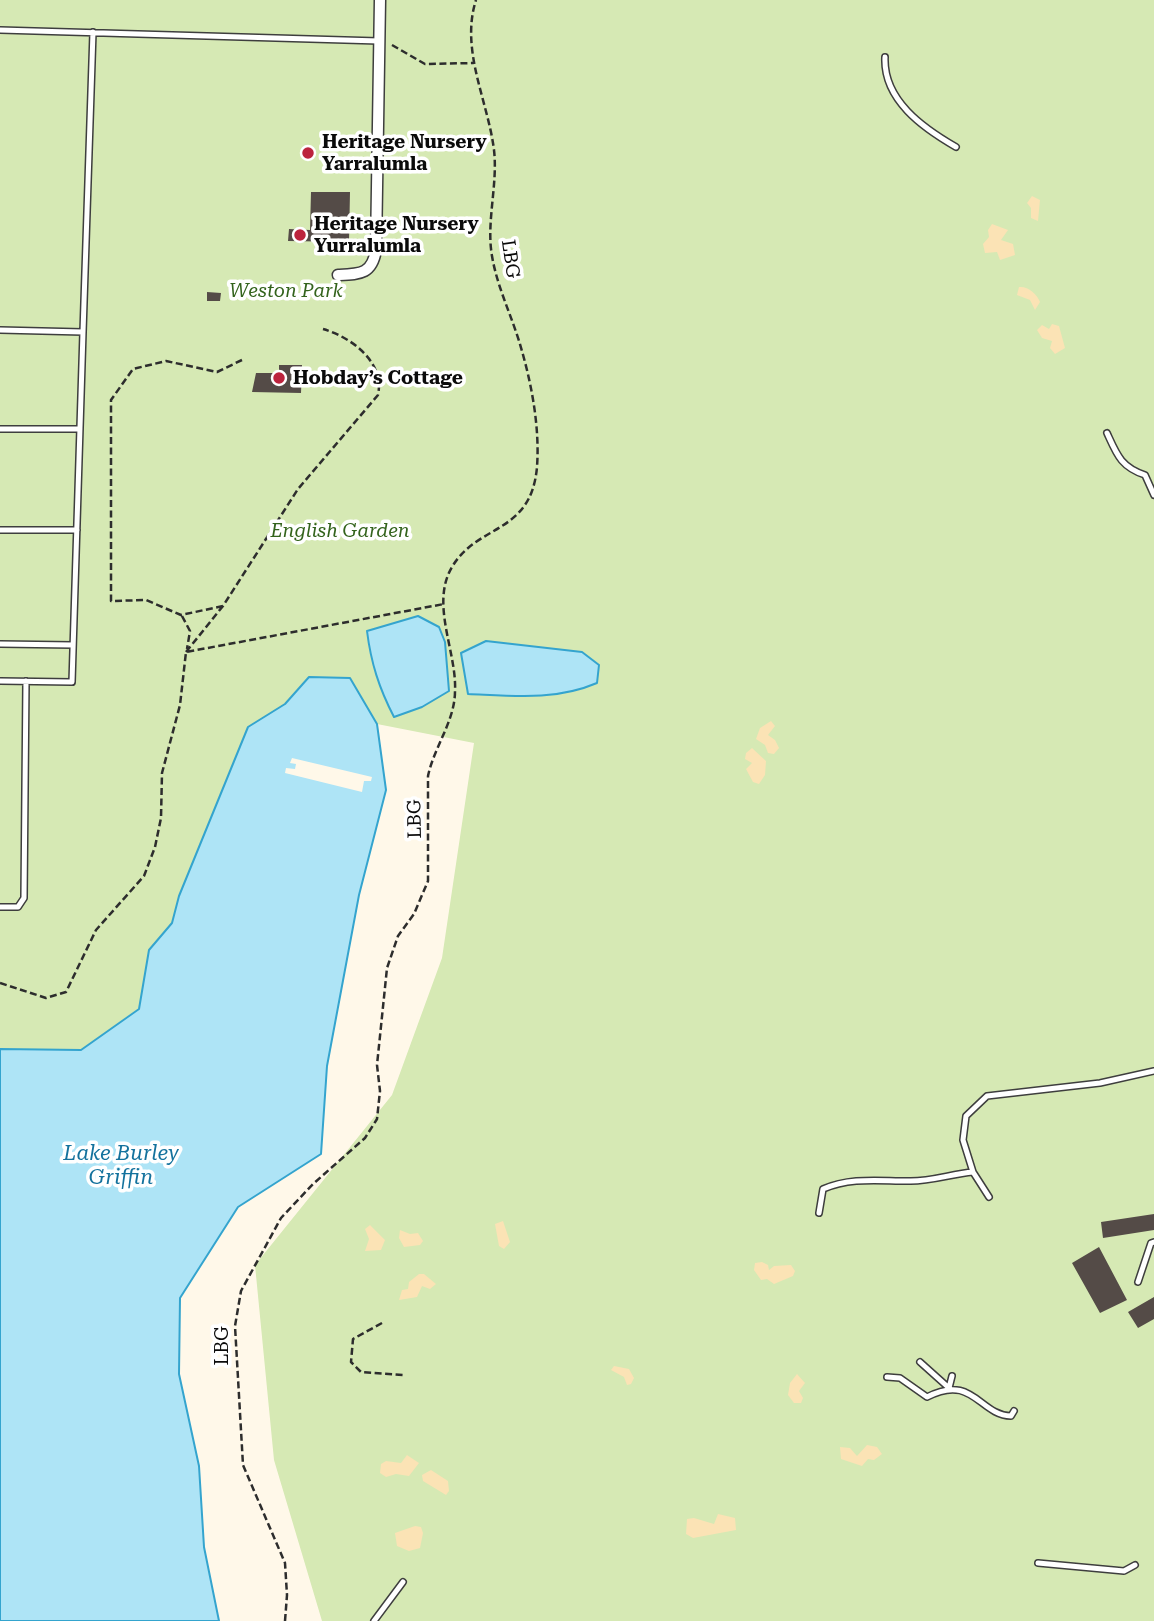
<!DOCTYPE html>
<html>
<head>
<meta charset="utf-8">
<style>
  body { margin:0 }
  canvas { display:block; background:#fff8e9 }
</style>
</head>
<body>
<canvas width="1154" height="1621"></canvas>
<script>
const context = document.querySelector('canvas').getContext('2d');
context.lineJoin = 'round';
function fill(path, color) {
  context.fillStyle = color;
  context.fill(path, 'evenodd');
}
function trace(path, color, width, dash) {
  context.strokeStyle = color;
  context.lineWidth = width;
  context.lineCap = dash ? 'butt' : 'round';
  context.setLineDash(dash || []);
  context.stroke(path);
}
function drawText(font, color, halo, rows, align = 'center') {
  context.font = font + ' "Roboto Serif",serif';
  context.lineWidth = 7;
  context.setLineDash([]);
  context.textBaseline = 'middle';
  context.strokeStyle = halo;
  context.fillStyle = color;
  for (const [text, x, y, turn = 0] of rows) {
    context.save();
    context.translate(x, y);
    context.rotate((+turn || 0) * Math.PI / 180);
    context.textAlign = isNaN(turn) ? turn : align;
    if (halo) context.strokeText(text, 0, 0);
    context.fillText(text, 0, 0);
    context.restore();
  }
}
fill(new Path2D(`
  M0,0h1154v1621h-832l-48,-161 -19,-195 137,-170 50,-137 32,-215 -97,-19 -28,-46 -40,-1 -24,27 -37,23 -69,169 -7,27 -23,27 -10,58 -58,42 -81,-1z`), '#d6e9b4');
fill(new Path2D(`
  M1032,196l8,4 -2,21 -7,-3v-10l-4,-5z
  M992,224l16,6 -7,10 12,4 2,11 -15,5 -3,-8 -12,1 -2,-9 6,-7 -1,-7z
  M1019,287c9,-1 18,7 21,15l-5,8 -5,-10 -13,-5z
  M1052,324l7,2 6,22 -10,6 -5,-6 2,-7 -10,-3 -5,-8 5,-5 7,4z
  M771,721l4,5 -7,9 7,5 4,8 -5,6 -6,-1 -3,-8 -9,-6 4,-11z
  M752,748l14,13 -1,14 -6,9 -6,-2 -7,-13 6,-6 -7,-4 1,-6z
  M503,1221l7,21 -6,7 -5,-3 -4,-22z
  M370,1225l15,15 -4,10 -16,1 4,-12 -4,-10z
  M400,1230l10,4 8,-1 5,8 -3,4 -16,2 -5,-9z
  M762,1262l6,3 1,5 5,-4 17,-1 4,6 -2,5 -19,8 -7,-5 -6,1 -7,-10 1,-7z
  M419,1274h5l12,10 -6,5 -8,-3 -5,11 -18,3 3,-10 6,-1 1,-7z
  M614,1366l15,3 5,9 -3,6 -4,1 -3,-8 -13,-7z
  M797,1374l8,9 -6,8 4,7 -2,5h-7l-6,-8 2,-12z
  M867,1445l10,2 5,7 -8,6 -6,-1 -6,7 -21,-7 -1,-12 10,1 7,8z
  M407,1455l12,8 -10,13 -13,-2 -10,3 -6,-4 1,-9 5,-3 15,2z
  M431,1470l17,11 1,10 -3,4 -23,-14 -1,-6z
  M718,1514l17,4 1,12 -43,8 -7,-4 1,-15 7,-1 20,6z
  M415,1526l6,1 2,6 -3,15 -11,3 -12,-5 -2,-13z`), '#fbe3b5');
const water = new Path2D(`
  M418,616l21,11 6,15 4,49 -27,16 -28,10c-15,-29 -23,-54 -27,-86z
  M486,641l96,11 17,13 -2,18c-42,18 -84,13 -129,11l-7,-41z
  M309,677l41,1 27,46 9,66 -27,105 -32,171 -6,88 -83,53 -58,91 -1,76 20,92 5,81 15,74h-219v-572l81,1 58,-41 10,-59 23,-27 7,-27 69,-169 37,-23z`);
fill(water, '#aee4f6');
trace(water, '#34a4ce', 2);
fill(new Path2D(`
  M292,758l80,19 -1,4h-7l-2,11 -77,-19 1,-5 9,1 1,-5 -6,-1z`), '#fff8e9');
fill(new Path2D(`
  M311,192h39l-1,50 -61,-1 1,-12 21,1z
  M207,292l14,1 -1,8h-13z
  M279,365h23l-1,28 -49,-1 4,-19h18v3h5z
  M1154,1214v16l-51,8 -2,-16z
  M1099,1247l28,53 -27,13 -28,-50z
  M1154,1297v22l-16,9 -10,-16z`), '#544b47');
const lane = new Path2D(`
  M0,30l379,11
  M885,57c-2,43 38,71 71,90
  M0,330l83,2 -11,350 -72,-1
  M83,332l10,-300
  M0,429h80
  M1107,433c10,22 14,34 38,42l9,20
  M0,530h77
  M0,644l73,1
  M0,907h18l6,-9 2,-217
  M973,1172l-10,-32 3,-24 21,-20 113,-13 54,-12
  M819,1213l4,-24c28,-12 55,-8 85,-8 21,1 43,-7 65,-9l16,25
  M1138,1282l13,-39 3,-1
  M920,1362l29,26 3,-12
  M887,1377l13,1 27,19c46,-24 52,18 84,19l3,-5
  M1038,1563l86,8 11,-6
  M374,1621l29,-39`);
const street = new Path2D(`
  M338,275c23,-1 34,-1 38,-25l4,-250`);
trace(lane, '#3e3e3e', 8);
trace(street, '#3e3e3e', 13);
trace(new Path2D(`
  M392,45l33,19 49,-1
  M223,606l-42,9 -35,-15 -35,1v-201l22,-31 33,-8 51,11 25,-12
  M182,616l8,15 -3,18
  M186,652l37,-46 75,-117 80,-94c7,-33 -27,-58 -55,-66
  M0,983l46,15 20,-6 30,-62 48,-54 11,-29 6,-29 1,-45 18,-68 6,-53 258,-48
  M382,1323l-29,16 -2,23 10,10 43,3
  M285,1621l2,-26 -2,-32 -42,-98 -8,-139 6,-35 40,-73 32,-34 52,-46 12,-19 3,-28 -3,-26 10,-97 11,-32 16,-22 14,-33v-105c6,-29 27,-55 27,-85 2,-39 -25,-87 -3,-124 26,-44 79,-32 85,-100 3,-41 -6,-87 -18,-126 -9,-29 -22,-55 -27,-85 -6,-34 6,-71 2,-106 -6,-49 -34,-100 -18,-150`), '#2d2d2d', 2.5, [7, 3.5]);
trace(lane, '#fff', 5);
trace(street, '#fff', 10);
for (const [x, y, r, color] of [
  [308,153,7,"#bc233d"],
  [300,235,7,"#bc233d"],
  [279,378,7,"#bc233d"]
]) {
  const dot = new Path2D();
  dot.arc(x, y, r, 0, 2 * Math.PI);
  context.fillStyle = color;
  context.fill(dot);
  trace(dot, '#fff', 2.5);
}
drawText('bold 19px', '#0b0b0b', '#fff', [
  ["Heritage Nursery",322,142],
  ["Yarralumla",322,164],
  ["Heritage Nursery",314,224],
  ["Yurralumla",314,246],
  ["Hobday’s Cottage",293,378]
], 'left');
drawText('19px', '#0b0b0b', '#fff', [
  ["LBG",510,259,82],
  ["LBG",415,819,-91],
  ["LBG",222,1346,-90]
]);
drawText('italic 19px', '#33631c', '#fff', [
  ["Weston Park",286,291],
  ["English Garden",340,531]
]);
drawText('italic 21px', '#14729d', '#fff', [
  ["Lake Burley",121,1154],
  ["Griffin",121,1178]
]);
</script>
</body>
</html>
